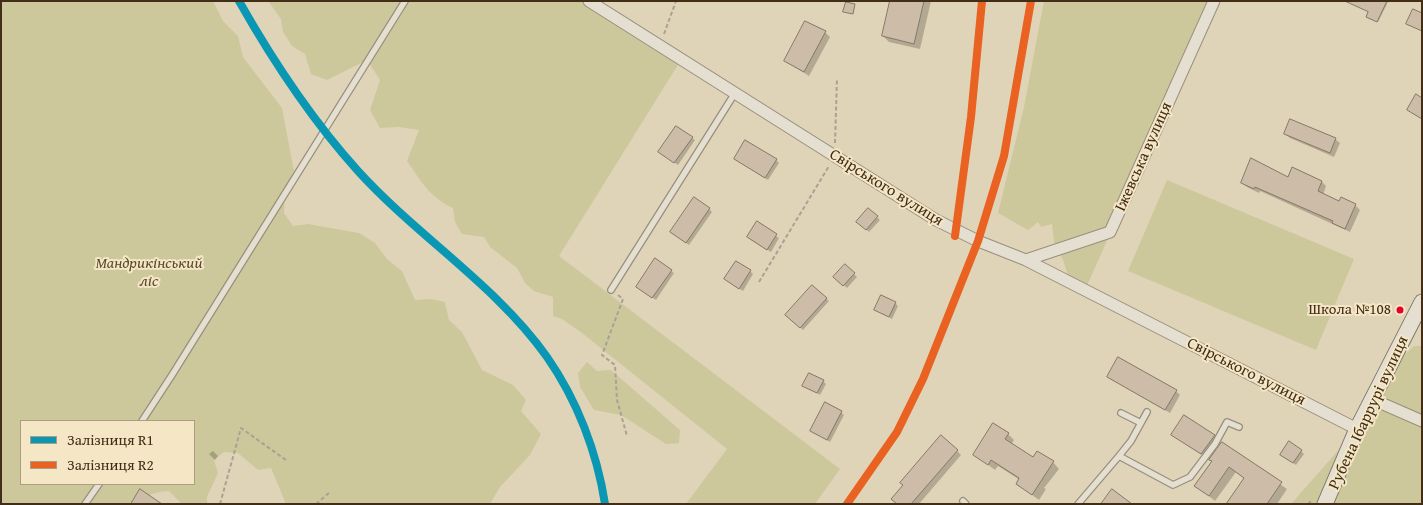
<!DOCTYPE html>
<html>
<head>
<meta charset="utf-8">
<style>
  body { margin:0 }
  #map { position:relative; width:1423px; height:505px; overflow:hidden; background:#e0d4b8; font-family:"Gentium Book Plus",serif }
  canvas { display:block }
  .frame { position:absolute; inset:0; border:2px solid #422e18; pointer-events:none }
  .legend { position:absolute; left:20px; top:420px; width:175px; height:65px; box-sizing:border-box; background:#f5e7c6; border:1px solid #ad9d80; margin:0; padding:6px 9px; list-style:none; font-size:15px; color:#422e18 }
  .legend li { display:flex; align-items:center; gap:10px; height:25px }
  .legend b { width:25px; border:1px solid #ad9d80 }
</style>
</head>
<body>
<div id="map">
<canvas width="1423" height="505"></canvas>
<div class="frame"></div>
<ul class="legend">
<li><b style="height:6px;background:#0a97b3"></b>Залізниця R1</li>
<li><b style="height:6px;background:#e96222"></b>Залізниця R2</li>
</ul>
</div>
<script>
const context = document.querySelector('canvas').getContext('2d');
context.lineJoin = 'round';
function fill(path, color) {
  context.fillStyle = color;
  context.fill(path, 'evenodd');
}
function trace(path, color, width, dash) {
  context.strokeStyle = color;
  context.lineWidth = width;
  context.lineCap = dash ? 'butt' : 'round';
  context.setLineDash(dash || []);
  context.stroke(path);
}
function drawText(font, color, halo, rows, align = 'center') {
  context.font = font + ' "Gentium Book Plus",serif';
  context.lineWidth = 4;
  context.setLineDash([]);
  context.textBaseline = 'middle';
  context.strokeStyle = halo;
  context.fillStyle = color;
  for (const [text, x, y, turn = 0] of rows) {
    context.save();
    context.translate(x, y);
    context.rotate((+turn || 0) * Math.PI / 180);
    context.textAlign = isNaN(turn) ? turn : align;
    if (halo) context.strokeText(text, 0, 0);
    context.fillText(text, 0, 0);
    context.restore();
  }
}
fill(new Path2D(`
  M1,1h212l10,20 15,15 5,21 39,51 12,63 -9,20 -1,22 9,13 15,-2 51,9 16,10 12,16 15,12 13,29 16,-1 14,3 4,18 13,12 20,38 31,15 13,15 -5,11 20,23 -11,21 -30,32 -10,17h-204l-15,-36 -13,2 -20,-17 -14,-1 -10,8 4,13 -11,24v7h-25l-13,-13c-14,1 -22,3 -32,13h-136zM21,421h173v63h-173z
  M268,1h321l92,59 -122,196 281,213 -25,35h-129l41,-55 -145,-116 -20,-14 -9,-3v-19l-19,-6 -9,-8 -8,-15 -27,-21 -6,-10 -22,-3 -7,-12 -2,-14c-24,-11 -32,-27 -46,-47l12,-31 -20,-3 -19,1 -10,-18 10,-30 -13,-20 -40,20 -16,-6 -6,-20 -13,-8 -9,-14 -2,-13z
  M1044,1h170l-129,289 -16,-12 -6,-18 -9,-18 -2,-18 -11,3 -3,-5 -10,8 -30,-17 26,-106z
  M1167,180l187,79 -38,91 -188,-79z
  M1414,346h8v158h-131l66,-75 44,-71z
  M587,362l10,9 14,-1 69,60 -1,13 -13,1 -45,-29 -27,-5 -14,-23 -2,-14z`), '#ccc89c');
fill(new Path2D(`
  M891,1h40l-11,48 -31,-7 -6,-6z
  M1346,1h42v1l-10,20 -10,-4 2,-6z
  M825,32l5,5 -21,39 -24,-15z
  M1285,134l50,5 5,4 -6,14 -44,-19z
  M692,138l3,2 -17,25 -15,-10z
  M735,159l41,1 3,3 -11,17z
  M1322,182l4,4 -3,9 17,7 15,3 5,5 -10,22 -90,-41 -1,2 -12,-6 -5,-4z
  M709,209l3,3 -23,33 -14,-10z
  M868,209l12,11 -11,12 -11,-10z
  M757,223l22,15 -8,14 -20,-12z
  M845,265l12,12 -10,11 -12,-11z
  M671,271l3,2 -18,27 -16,-11z
  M750,271l3,3 -10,17 -14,-9z
  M812,286l17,15 -26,29 -16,-15z
  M895,303l3,3 -6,13 -17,-9z
  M1108,377l68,14 4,4 -10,18z
  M823,381l3,3 -6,11 -16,-10z
  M841,412l3,3 -14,27 -19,-11z
  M1008,434l6,6 -3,5 22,14 20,3 6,7 -15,19 2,1 -7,11 -22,-16 3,-4 -22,-14 -3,4 -20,-15z
  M1173,434l41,2 4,5 -12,17z
  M1222,444l65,45 -10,15h-49l17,-25 -9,-7 -21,29 -19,-15 17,-24z
  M213,451l5,5 -3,4 -6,-6z
  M957,451l4,4 -42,49h-21z
  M1301,451l3,3 -8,11 -12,-8z`), '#0003');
const building = new Path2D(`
  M890,1h34l-10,43 -32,-8z
  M1345,1h42l-10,21 -11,-5 2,-5z
  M846,2l9,2 -2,10 -10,-2z
  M1413,9l9,4v18l-16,-7z
  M805,21l21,10 -22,41 -20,-11z
  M1416,94l6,4v21l-15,-9z
  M1290,119l46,19 -6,15 -46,-19z
  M676,126l17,11 -19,26 -16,-11z
  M745,140l32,19 -12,19 -31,-19z
  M1251,158l37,19 4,-10 30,14 -4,10 21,10 2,-4 15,7 -11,25 -13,-6 1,-2 -78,-34 -1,2 -13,-6z
  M694,197l16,11 -24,35 -16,-11z
  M868,208l10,8 -12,14 -10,-8z
  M757,221l20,13 -10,16 -20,-13z
  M655,258l17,12 -20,28 -16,-11z
  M736,261l15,9 -12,19 -15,-10z
  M845,264l10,9 -12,13 -10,-9z
  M812,285l15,13 -27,30 -15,-13z
  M881,295l15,7 -7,15 -15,-7z
  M1118,357l59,33 -12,20 -58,-33z
  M809,373l15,7 -7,13 -15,-7z
  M825,402l17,9 -15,29 -17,-9z
  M1184,415l31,20 -14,19 -30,-19z
  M993,423l16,10 -4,6 28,18 4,-6 17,10 -22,34 -16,-11 3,-6 -28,-18 -3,5 -15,-10z
  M941,435l17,15 -47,54h-14l-6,-5 12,-14 -3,-2z
  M1289,441l13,9 -9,13 -13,-8z
  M1222,442l60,40 -15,22h-41l18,-26 -15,-11 -20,29 -15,-10 18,-25 -3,-1z
  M140,489l22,15h-31z
  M1112,489l20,15h-31z`);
fill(building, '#cdbda8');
trace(building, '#817868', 1);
const lane = new Path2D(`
  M611,290l124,-197
  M1121,413l20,10
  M142,421l30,-46 233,-374
  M1119,456l12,-15 16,-29
  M963,501l3,3
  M85,504l14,-20
  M1078,504l41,-48 54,29 17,-8 25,-33 12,-22 12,5`);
const street = new Path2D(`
  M589,1l347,219 42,21 48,19 331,169
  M1026,260l84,-28 104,-231
  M1374,400l48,21`);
const secondary = new Path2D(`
  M1325,504l32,-75 65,-127`);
trace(lane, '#988f7d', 8);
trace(street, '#988f7d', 13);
trace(secondary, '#817868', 17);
trace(new Path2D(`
  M664,34l12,-33
  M835,143l2,-65
  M759,282l70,-116
  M618,295l5,4 -21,56 13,10 2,35 10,36
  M220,504l21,-76 45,32
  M316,504l14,-12
  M1308,504l4,-4`), '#a8a295', 2, [4, 2.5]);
trace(lane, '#e5dfd1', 5.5);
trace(street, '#e5dfd1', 11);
trace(secondary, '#e5dfd1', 15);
trace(new Path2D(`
  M239,1c34,60 73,119 119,170 59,65 139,115 189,186 30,43 50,95 58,147`), '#0a97b3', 8);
trace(new Path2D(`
  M955,236l16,-119 11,-116
  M847,504l50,-72 26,-53 55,-138 26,-85 27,-155`), '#e96222', 8);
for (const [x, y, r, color] of [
  [1400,310,4.5,"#e4002b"]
]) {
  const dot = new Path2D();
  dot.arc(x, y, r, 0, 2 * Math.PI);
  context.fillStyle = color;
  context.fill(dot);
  trace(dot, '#f5e7c6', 2);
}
drawText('15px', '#422e18', '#f5e7c6', [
  ["Школа №108",1391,310]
], 'right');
drawText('16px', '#422e18', '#f5e7c6', [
  ["Іжевська вулиця",1144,157,-66],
  ["Свірського вулиця",886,188,32],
  ["Свірського вулиця",1246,372,27],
  ["Рубена Ібаррурі вулиця",1369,413,-65]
]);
drawText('italic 16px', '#5a4b2e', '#f5e7c6', [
  ["Мандрикінський",149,264],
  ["ліс",149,282]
]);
</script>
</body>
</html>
